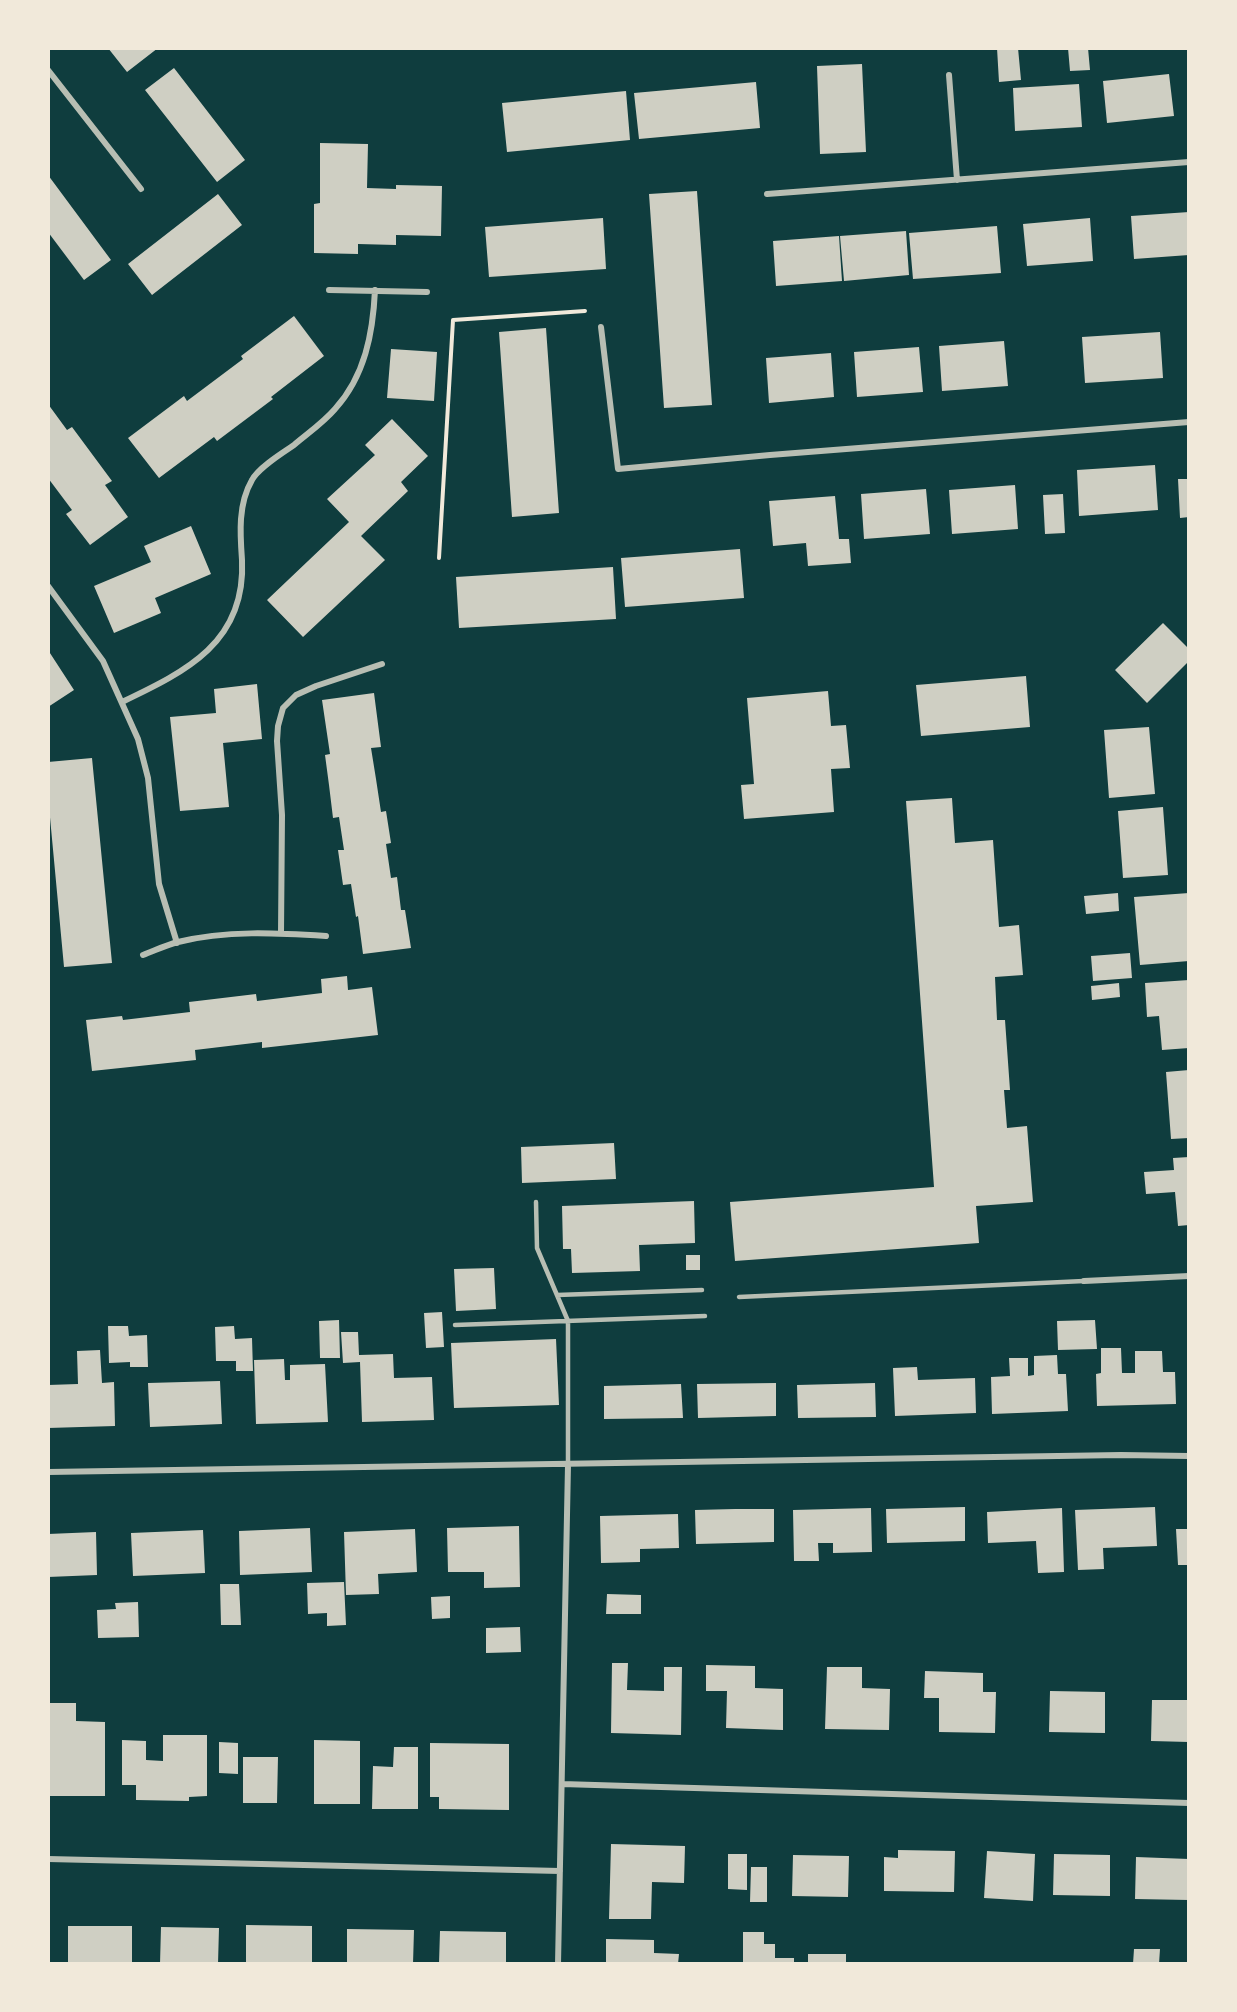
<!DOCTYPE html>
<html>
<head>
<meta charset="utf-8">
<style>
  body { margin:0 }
  #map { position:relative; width:1237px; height:2012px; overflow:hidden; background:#0f3d3e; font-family:"Alegreya Sans",sans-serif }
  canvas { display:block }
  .frame { position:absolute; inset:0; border:50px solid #f1e9da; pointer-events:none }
</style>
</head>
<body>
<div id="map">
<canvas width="1237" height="2012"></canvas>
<div class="frame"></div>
</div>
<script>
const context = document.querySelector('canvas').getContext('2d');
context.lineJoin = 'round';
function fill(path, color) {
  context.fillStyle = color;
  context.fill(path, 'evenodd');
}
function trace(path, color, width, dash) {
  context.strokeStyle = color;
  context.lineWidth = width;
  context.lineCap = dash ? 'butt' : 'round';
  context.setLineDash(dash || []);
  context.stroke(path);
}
fill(new Path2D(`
  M108,48h50l-31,24z
  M997,48h21l3,32 -22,2z
  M1068,48h20l2,22 -20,1z
  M862,64l4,88 -46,2 -3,-88z
  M174,68l71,92 -28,22 -72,-92z
  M1169,74l5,42 -67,7 -4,-42z
  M756,82l4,46 -121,11 -5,-46z
  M1079,84l3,43 -67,4 -2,-43z
  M626,91l4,49 -123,12 -5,-49z
  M320,143l48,1 -1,44 29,1v-4l46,1 -1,50 -45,-1v10l-38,-1v10l-44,-1v-49l6,-1z
  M48,175l63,85 -27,20 -36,-48z
  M697,191l15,214 -48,3 -15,-214z
  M218,194l24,31 -90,70 -24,-31z
  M1189,212v43l-55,4 -3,-43z
  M603,218l3,51 -117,8 -4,-50z
  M1090,218l3,43 -66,5 -4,-42z
  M997,226l4,47 -88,6 -4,-46z
  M906,231l3,44 -65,6 -4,-45z
  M839,236l3,45 -66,5 -3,-45z
  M294,316l30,40 -53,41 2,2 -56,42 -3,-4 -55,41 -31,-40 56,-42 3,5 56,-42 -2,-3z
  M546,328l13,185 -47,4 -13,-185z
  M1160,332l3,46 -78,5 -3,-46z
  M1004,341l4,45 -66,5 -3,-45z
  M919,347l4,45 -66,5 -3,-45z
  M391,349l46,3 -3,49 -47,-3z
  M831,353l3,44 -65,6 -3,-45z
  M48,404l19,26 5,-3 40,54 -7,4 23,32 -38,28 -24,-31 6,-4 -24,-32z
  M392,419l36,37 -27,26 7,9 -47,45 24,24 -82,77 -36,-37 82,-78 -22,-23 48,-44 -10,-10z
  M1155,465l3,45 -79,6 -2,-46z
  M1178,479h11v38l-9,1z
  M1015,485l3,44 -66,5 -3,-44z
  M926,489l4,45 -66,5 -3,-45z
  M1063,494l2,39 -20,1 -2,-39z
  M835,496l4,43h10l2,24 -43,3 -2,-23 -33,3 -4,-45z
  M191,526l20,48 -56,24 6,15 -47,20 -20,-47 57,-24 -7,-16z
  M740,549l4,49 -119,9 -4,-49z
  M613,567l3,52 -157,9 -3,-51z
  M1163,623l26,26v12l-42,42 -32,-33z
  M48,650l26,40 -26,17z
  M1026,676l4,51 -109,9 -5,-51z
  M257,684l5,55 -39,4 6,64 -49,4 -10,-94 46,-4 -2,-24z
  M828,691l3,35 15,-1 4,43 -19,1 3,43 -90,7 -3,-34 13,-1 -7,-86z
  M374,693l7,54 -10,1 5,31 5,33 5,-1 5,32 -5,1 5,34 6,-1 4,33h4l6,38 -48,6 -5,-38 -2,1 -5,-33 -8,1 -5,-35h6l-5,-33 -6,1 -4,-33 -4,-30 5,-1 -8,-54z
  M1149,727l6,67 -46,4 -5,-68z
  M92,758l20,205 -48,4 -16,-171v-34z
  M952,798l3,45 38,-3 6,87 20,-2 4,50 -28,2 2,43h8l5,70h-6l3,38 20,-2 6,76 -57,4 3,37 -244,18 -5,-59 204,-15 -28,-386z
  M1163,807l5,68 -45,3 -5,-67z
  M1118,893l1,18 -33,3 -2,-18z
  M1189,893v68l-49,4 -6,-68z
  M1130,953l2,25 -39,3 -2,-25z
  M347,976l1,14 24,-3 6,48 -116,13v-6l-67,8 1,10 -104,11 -6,-51 36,-4 1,4 67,-8 -1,-10 67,-8 1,7 65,-8 -1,-14z
  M1189,980v68l-27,2 -3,-34 -12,1 -2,-34z
  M1119,983l1,14 -28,3 -1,-14z
  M1189,1070v68l-18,1 -5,-67z
  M614,1143l2,36 -94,4 -1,-36z
  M1189,1157v68l-11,1 -3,-34 -29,2 -2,-22 30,-2 -1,-12z
  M694,1201l1,42 -56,2 1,26 -68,2 -1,-24h-8l-1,-43z
  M686,1255h14v15h-14z
  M494,1268l2,41 -40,2 -2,-42z
  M442,1312l2,35 -18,1 -2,-35z
  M339,1320l1,38h-20l-1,-37z
  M1095,1320l2,29 -39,1 -1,-29z
  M108,1326h20l1,10 18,-1 1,32h-18v-5l-21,1z
  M234,1326l1,13 17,-1 1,33h-17v-10h-20l-1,-34z
  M341,1332h17l1,23 34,-1 1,24 38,-1 2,43 -72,2 -2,-60 -17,1z
  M556,1339l3,66 -105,3 -3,-65z
  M1101,1348h20l1,25h13v-22h27l1,21h12l1,32 -79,2 -1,-32 5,-1z
  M100,1350l2,33 12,-1 1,44 -67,2v-43l30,-1 -1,-33z
  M1057,1355l1,19h8l2,37 -76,3 -1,-37 19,-1 -1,-18h19v18l6,-1v-19z
  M284,1359l1,21h5v-15l35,-1 3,58 -72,2 -2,-64z
  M917,1367l1,13 57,-2 1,35 -81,3 -2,-48z
  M220,1381l2,43 -72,3 -2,-44z
  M776,1383v33l-78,2 -1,-34z
  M875,1383l1,34 -78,1 -1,-33z
  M681,1384l2,34 -79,1v-33z
  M965,1507v34l-78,2 -1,-34z
  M1155,1507l2,39 -54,2 1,21 -26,1 -3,-60z
  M871,1508l1,44 -39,1v-10h-15l1,18h-25l-1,-51z
  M1062,1508l2,64 -26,1 -2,-32 -48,2 -1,-31z
  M735,1509h39v33l-78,2 -1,-34z
  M678,1514l1,34 -39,1v13l-39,1 -1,-47z
  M519,1526l1,61 -36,1v-16h-36l-1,-44z
  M310,1528l2,44 -72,3 -1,-44z
  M415,1529l2,43 -39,2 1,20 -33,1 -2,-63z
  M1176,1529h13v36h-11z
  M203,1530l2,43 -72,3 -2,-43z
  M96,1532l1,43 -49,2v-43z
  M344,1582l2,43 -19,1v-13l-19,1 -1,-31z
  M220,1584h19l2,41h-20z
  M607,1594l34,1v19h-35z
  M450,1596v22l-18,1 -1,-22z
  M138,1602l1,35 -41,1 -1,-28 19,-1 -1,-6z
  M520,1627l1,25 -35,1v-25z
  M612,1663h16l-1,27 37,1v-24h18l-1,68 -70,-2z
  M706,1665l49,1v22l28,1v41l-57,-2 1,-37h-21z
  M827,1667h35v21l28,1 -1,41 -64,-1z
  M925,1671l58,2v19h13l-1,41 -56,-1v-34h-15z
  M1050,1691l55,1v41l-56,-1z
  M1152,1700h37v42l-38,-1z
  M48,1703h28v18l29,1v74h-57z
  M163,1735h44v61l-18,1v4l-53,-1v-15h-14v-45l24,1v19l17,1z
  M314,1740l46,1v63h-46z
  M219,1742l19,1v31l-19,-1z
  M430,1743l79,1v66l-70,-1v-12h-9z
  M394,1747h24v62h-46l1,-43 20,1z
  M243,1757h35l-1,46h-34z
  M611,1844l74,2 -1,37 -32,-1 -1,37h-42z
  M898,1850l57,1 -1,41 -70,-1v-34l14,1z
  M987,1851l48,3 -2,47 -49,-3z
  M728,1854h19v36l-19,-1z
  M1054,1854l56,1v41l-57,-1z
  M793,1855l56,1 -1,41 -56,-1z
  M1136,1857l53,2v41l-54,-1z
  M751,1867h16v35h-17z
  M246,1925l66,1v38h-66z
  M68,1926h64v38h-64z
  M161,1927l58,1 -1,36h-58z
  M347,1929l67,1 -1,34h-66z
  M440,1931l66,1v32h-67z
  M743,1932h21v12h11v14h19v6h-51z
  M606,1939l48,1v13l25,1 -1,10h-72z
  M1134,1949h26l-1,15h-26z
  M808,1954h38v10h-38z`), '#cfcfc3');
trace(new Path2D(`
  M439,558l14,-238 132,-9`), '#f1e9da', 4);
trace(new Path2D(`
  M536,1202l1,46 31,73v144
  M557,1295l145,-5
  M739,1297l345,-16
  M455,1325l250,-9`), '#b8beb3', 4.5);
trace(new Path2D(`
  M48,70l93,119
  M949,75l8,105
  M767,194l422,-32
  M329,290l98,2
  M601,327l17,142 152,-14 419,-33
  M48,586l55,75 35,78 10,39 11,106 18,59
  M122,702c65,-31 124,-60 120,-142 -2,-27 -4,-56 10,-80 6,-12 30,-27 42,-35 14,-12 29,-22 41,-36 30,-33 38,-76 40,-119
  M281,933l1,-118 -5,-74 1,-15 5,-18 13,-13 20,-9 66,-22
  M143,955c11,-4 23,-10 35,-13 48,-12 99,-9 148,-6
  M1084,1281l105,-5
  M48,1472l1073,-17 68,1
  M562,1784l627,19
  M48,1859l512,12
  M558,1964l10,-499`), '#b8beb3', 6);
</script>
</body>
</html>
